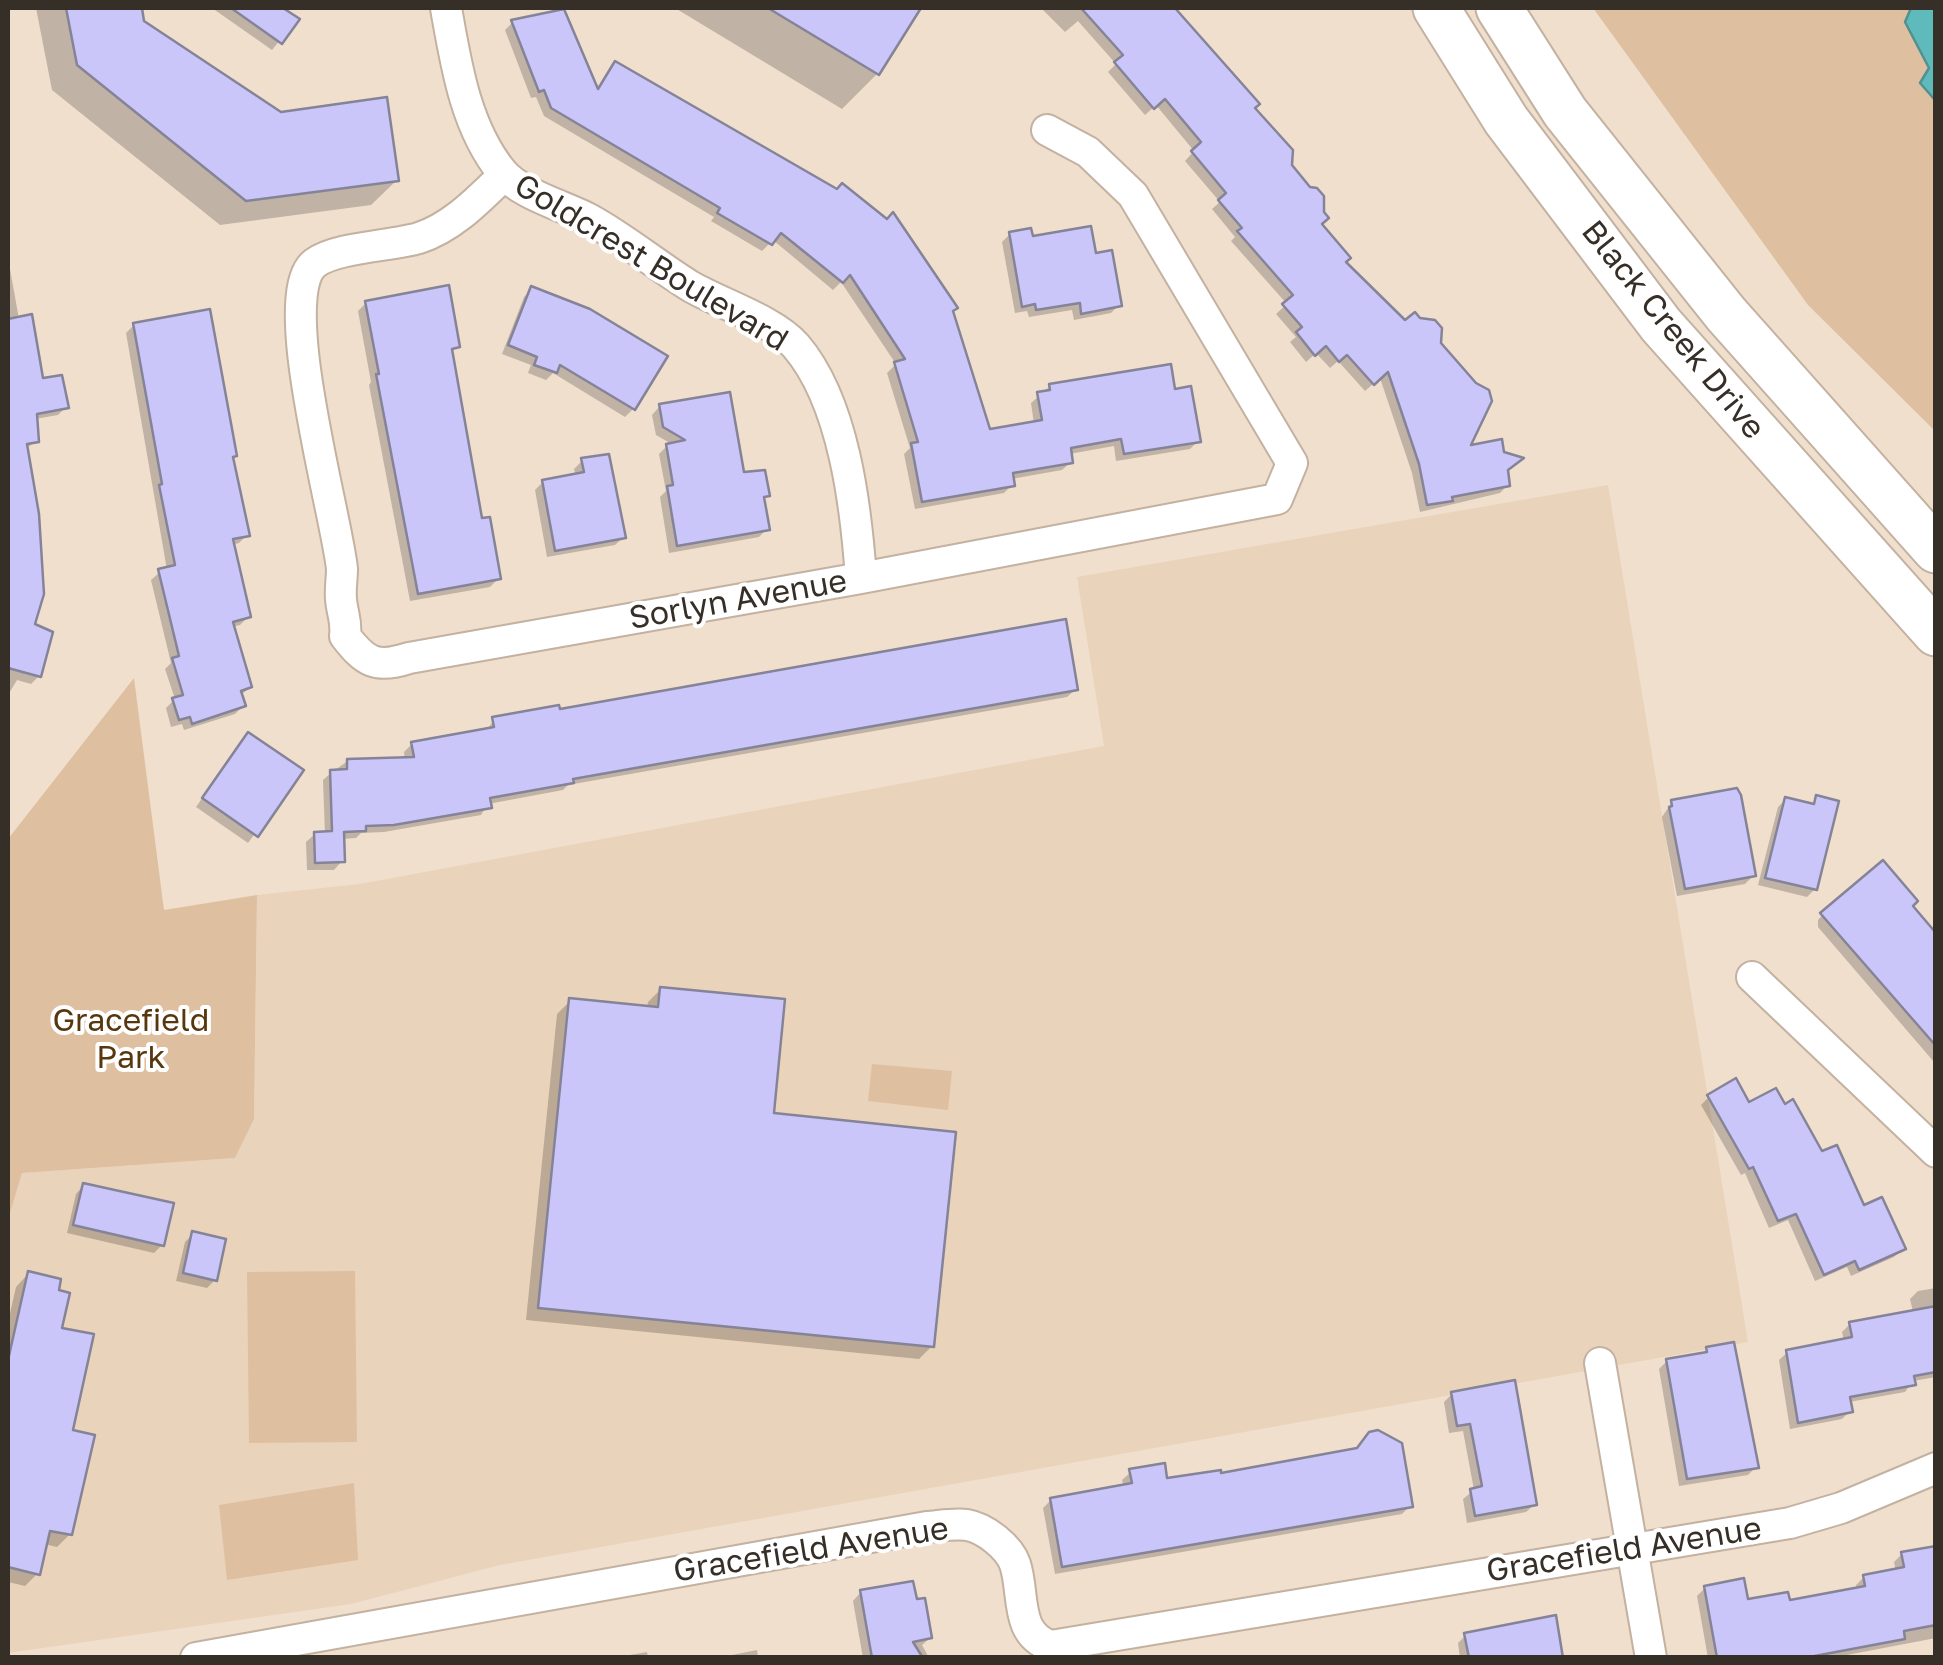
<!DOCTYPE html>
<html>
<head>
<meta charset="utf-8">
<style>
  body { margin:0 }
  #map { position:relative; width:1943px; height:1665px; overflow:hidden; background:#f0dfcd; font-family:"Golos Text",sans-serif }
  canvas { display:block }
  .frame { position:absolute; inset:0; border:10px solid #362f28; pointer-events:none }
</style>
</head>
<body>
<div id="map">
<canvas width="1943" height="1665"></canvas>
<div class="frame"></div>
</div>
<script>
const context = document.querySelector('canvas').getContext('2d');
context.lineJoin = 'round';
function fill(path, color) {
  context.fillStyle = color;
  context.fill(path, 'evenodd');
}
function trace(path, color, width, dash) {
  context.strokeStyle = color;
  context.lineWidth = width;
  context.lineCap = dash ? 'butt' : 'round';
  context.setLineDash(dash || []);
  context.stroke(path);
}
function drawText(font, color, halo, rows, align = 'center') {
  context.font = font + ' "Golos Text",sans-serif';
  context.lineWidth = 8;
  context.setLineDash([]);
  context.textBaseline = 'middle';
  context.strokeStyle = halo;
  context.fillStyle = color;
  for (const [text, x, y, turn = 0] of rows) {
    context.save();
    context.translate(x, y);
    context.rotate((+turn || 0) * Math.PI / 180);
    context.textAlign = isNaN(turn) ? turn : align;
    if (halo) context.strokeText(text, 0, 0);
    context.fillText(text, 0, 0);
    context.restore();
  }
}
fill(new Path2D(`
  M1608,485l140,857 -1248,223 -149,39 -343,49v-433l14,-47 213,-15 19,-39 3,-224 103,-11 744,-138 -27,-169z`), '#ead3bb');
fill(new Path2D(`
  M1593,8h342v423l-127,-126z
  M134,678l30,232 93,-15 -3,224 -19,39 -213,15 -14,47v-381z
  M872,1064l80,7 -4,39 -80,-9z
  M355,1271l2,171 -108,1 -2,-171z
  M354,1483l4,77 -131,20 -8,-75z`), '#dec0a1');
const water = new Path2D(`
  M1911,8h24v92l-15,-17 9,-15 -24,-46z`);
fill(water, '#5fbabc');
trace(water, '#539090', 2.5);
fill(new Path2D(`
  M36,8h104l2,14 138,93 117,65 -26,25 -151,20 -168,-135z
  M212,8h67l17,12 -24,30z
  M675,8h225l13,7 -36,59 -35,35z
  M1041,8h128l87,96 -4,5 38,57 29,58 24,39 62,60 34,21 28,105 39,22 2,14 -8,8 -80,19 -8,-39 -32,-95 -15,13 -27,-30 -8,7 -14,-15 -10,9 -16,-20 6,-5 -20,-23 11,-10 -56,-63 4,-4 -23,-28 8,-7 -35,-41 9,-10 -38,-46 -11,10 -37,-43 8,-8 -38,-43 -13,11z
  M513,22l83,69 19,-27 335,248 38,120 46,-8 -3,-21 19,-17 123,6 25,49 -8,8 -74,12 -2,-15 -45,8 2,8 -9,8 -51,9 1,6 -8,8 -89,16 -11,-55 6,-6 -23,-75 9,-9 -55,-82 -8,8 -60,-50 -11,11 -51,-30 3,-4 -170,-101 -8,-19 -5,1 -26,-68z
  M1010,234l84,22 25,49 -8,8 -37,7 -2,-10 -43,7 -2,-6 -12,2 -13,-71z
  M8,258l11,61 22,62 25,26 -8,8 -23,4 2,22 -12,8 7,177 7,50 -8,8 -14,-4 -9,15z
  M532,289l101,120 -8,8 -72,-44 -7,7 -18,-7 3,-8 -29,-11 22,-57z
  M366,303l90,44 -6,5 30,169 18,58 -8,8 -80,14 -41,-216 2,-3 -13,-71z
  M134,325l97,133 16,77 -8,8 -8,2 17,72 -8,8 -9,2 19,60 -10,9 3,10 -8,8 -51,16 -2,-6 -11,3 -5,-19 9,-9 -10,-30 6,-6 -20,-83 9,-8 7,-2 -41,-237z
  M660,406l107,89 -5,5 5,29 -8,8 -90,16 -9,-56 6,-6 -7,-37 11,-11 -14,-8 -4,-20z
  M582,461l42,76 -9,8 -68,12 -12,-67 8,-8 33,-6 -2,-7z
  M1076,689l-9,8 -499,88 -5,5 -75,14 -7,11 -97,17 -23,1 -5,5 -14,1v22l-8,9h-27l-1,-28 9,-8h10l-2,-54 9,-8 16,-11 57,-1 -1,-8 8,-8 74,-13 8,-11 64,-8z
  M241,743l59,28 -52,72 -52,-36z
  M1817,798l-2,91 -8,8 -49,-12 20,-78 8,-8 24,7z
  M1672,802l81,74 -8,8 -68,12 -15,-79z
  M1910,906l26,30 -2,126 -116,-135v-7l8,-9z
  M661,989l110,126 161,231 -13,13 -393,-39 31,-306 13,-13 77,7 1,-6z
  M1709,1097l39,9 73,48 42,55 40,40 -9,8 -43,19 -4,-9 -32,14 -27,-61 -19,8 -24,-55 -4,2 -40,-70z
  M84,1185l78,60 -8,8 -87,-20 9,-39z
  M193,1234l22,46 -8,8 -31,-7 9,-39z
  M28,1274l31,55 11,103v102l-13,13 -13,-3 -6,29 -13,13 -17,-4v-260l8,-35z
  M1936,1288v89l-23,4 -8,11 -56,10 1,9 -8,8 -52,10 -11,-69 9,-8 56,-11 -2,-9 8,-8 63,-12 -3,-13 8,-8z
  M1707,1349l49,118 -8,8 -69,11 -20,-117 8,-8 34,-6z
  M1452,1394l83,110 -9,8 -59,11 -4,-24 11,-9 -11,-59 -14,2 -5,-31z
  M1355,1451l55,55 -8,8 -347,60 -12,-66 8,-8 73,-13 -2,-7 9,-8 34,9 54,-5z
  M1936,1548v90l-105,20h-123l-11,-62 8,-8 41,14 42,1 69,-13 -1,-5 8,-8 32,-6 -2,-9 8,-8z
  M861,1592l69,46 -8,7 7,13h-66l-10,-57z
  M1466,1635l95,23h-101l-2,-15z
  M757,1650l1,8h-41z
  M647,1652l1,6h-35z`), '#0003');
const building = new Path2D(`
  M66,8h76l2,13 137,91 106,-15 12,84 -153,20 -169,-136z
  M231,8h52l17,11 -18,25z
  M768,8h153l-42,67z
  M1081,8h94l85,96 -5,4 38,42 -1,15 18,22 7,1 7,8v16l5,6 -7,6 29,34 -5,4 59,58 10,-8 5,6 15,2 7,8 -1,15 35,40 13,7 3,11 -21,44 31,-6 2,13 20,6 -16,12 2,16 -58,11 1,4 -26,4 -8,-41 -31,-92 -14,13 -27,-30 -8,7 -13,-16 -11,10 -19,-24 6,-5 -20,-23 11,-9 -56,-64 5,-3 -24,-28 8,-7 -35,-42 10,-9 -36,-43 -11,10 -40,-47 9,-7z
  M564,9l34,80 17,-28 222,128 5,-6 45,36 6,-7 65,96 -5,3 37,118 52,-9 -5,-28 13,-2 -1,-6 122,-20 4,25 16,-3 10,56 -77,12 -3,-15 -50,9 2,15 -60,10 2,13 -93,16 -11,-59 7,-1 -24,-80 11,-3 -55,-84 -7,8 -62,-50 -9,12 -55,-32 3,-5 -169,-100 -7,-18 -5,2 -28,-72z
  M1091,226l5,27 16,-3 10,56 -41,8 -1,-11 -44,7 -1,-6 -13,3 -13,-75 22,-4 2,8z
  M449,285l11,62 -8,2 30,169 8,-1 11,62 -83,15 -42,-220h3l-14,-73z
  M531,286l59,23 78,47 -33,54 -75,-45 -3,8 -23,-8 3,-8 -29,-12z
  M210,309l27,147 -4,1 17,79 -17,3 18,78 -18,5 19,65 -11,4 5,15 -54,18 -2,-7 -11,3 -7,-22 11,-3 -11,-37 7,-2 -21,-87 17,-4 -16,-80 3,-1 -29,-161z
  M32,314l11,64 19,-3 7,33 -32,6 2,28 -12,2 12,70 5,80 -9,30 18,8 -12,45 -33,-9v-349z
  M730,392l14,80 21,-2 5,26 -6,1 6,33 -93,16 -10,-60 6,-1 -7,-41 19,-4 -22,-13 -4,-23z
  M609,454l17,84 -71,13 -13,-71 42,-8 -3,-14z
  M1066,619l12,71 -505,89 1,4 -84,15 2,10 -98,17 -28,1v5l-22,1 1,30 -30,1 -1,-31 18,-1 -2,-61 17,-1v-10l67,-2 -3,-15 83,-15 -2,-10 67,-12 1,4z
  M248,732l56,38 -46,67 -56,-39z
  M1737,788l4,7 15,81 -71,13 -16,-82 3,-1 -1,-6z
  M1816,795l23,6 -22,89 -52,-12 20,-81 29,7z
  M1883,860l35,41 -5,5 23,27v113l-116,-133z
  M660,987l125,12 -11,114 182,19 -22,215 -396,-39 31,-310 89,9z
  M1736,1078l13,24 27,-14 9,16 8,-5 29,52 15,-6 27,60 18,-8 24,52 -47,21 -4,-9 -31,14 -28,-61 -18,7 -25,-54 -4,2 -42,-74z
  M83,1183l91,20 -10,43 -91,-21z
  M192,1231l34,8 -9,42 -34,-8z
  M28,1271l33,8 -2,11 11,3 -8,35 32,6 -21,96 22,5 -23,100 -22,-4 -10,44 -32,-8v-207z
  M1936,1306v66l-22,4 2,9 -66,12 3,15 -55,11 -12,-73 66,-13 -3,-15z
  M1734,1342l25,126 -72,11 -21,-120 41,-7 -1,-5z
  M1515,1380l22,125 -62,11 -5,-27 12,-3 -12,-62 -13,2 -6,-34z
  M1378,1430l24,13 11,64 -351,60 -12,-69 82,-15 -3,-14 36,-6 2,15 54,-8v3l136,-25 12,-16z
  M1936,1546v79l-32,6 1,8 -101,19h-87l-13,-72 40,-8 4,21 40,-7 2,8 75,-14 -2,-11 41,-8 -3,-15z
  M913,1581l4,18 8,-1 7,40 -19,4 10,16h-51l-12,-68z
  M1556,1615l7,43h-94l-5,-25z`);
fill(building, '#cbc6f9');
trace(building, '#858398', 2.5);
const minor = new Path2D(`
  M446,8c10,56 19,118 56,164 18,22 62,34 87,47 35,19 67,46 101,67 31,18 83,34 106,60 48,56 60,161 65,232
  M504,175c-25,24 -51,52 -85,63 -26,8 -83,9 -104,25 -42,31 22,253 27,306 0,10 -2,20 -1,30 1,14 6,22 4,37 20,26 31,33 64,22l452,-80 416,-79 15,-36 -159,-268 -45,-43 -41,-22
  M1752,977l184,175
  M1600,1363l51,295
  M196,1658l731,-131c13,-1 28,-4 40,-2 18,3 42,22 48,39 10,30 -1,70 36,82l739,-123 51,-15 95,-40`);
const highway = new Path2D(`
  M1436,8l70,112 155,205 275,308
  M1499,8l66,104 161,202 210,236`);
trace(minor, '#c3b2a1', 34);
trace(highway, '#c3b2a1', 49);
trace(minor, '#fff', 30);
trace(highway, '#fff', 45);
drawText('32px', '#362f28', '#fff', [
  ["Goldcrest Boulevard",651,263,31],
  ["Black Creek Drive",1673,330,51],
  ["Sorlyn Avenue",738,600,-10],
  ["Gracefield Avenue",811,1550,-9],
  ["Gracefield Avenue",1624,1550,-9]
]);
drawText('32px', '#57370e', '#fff', [
  ["Gracefield",131,1021],
  ["Park",131,1058]
]);
</script>
</body>
</html>
